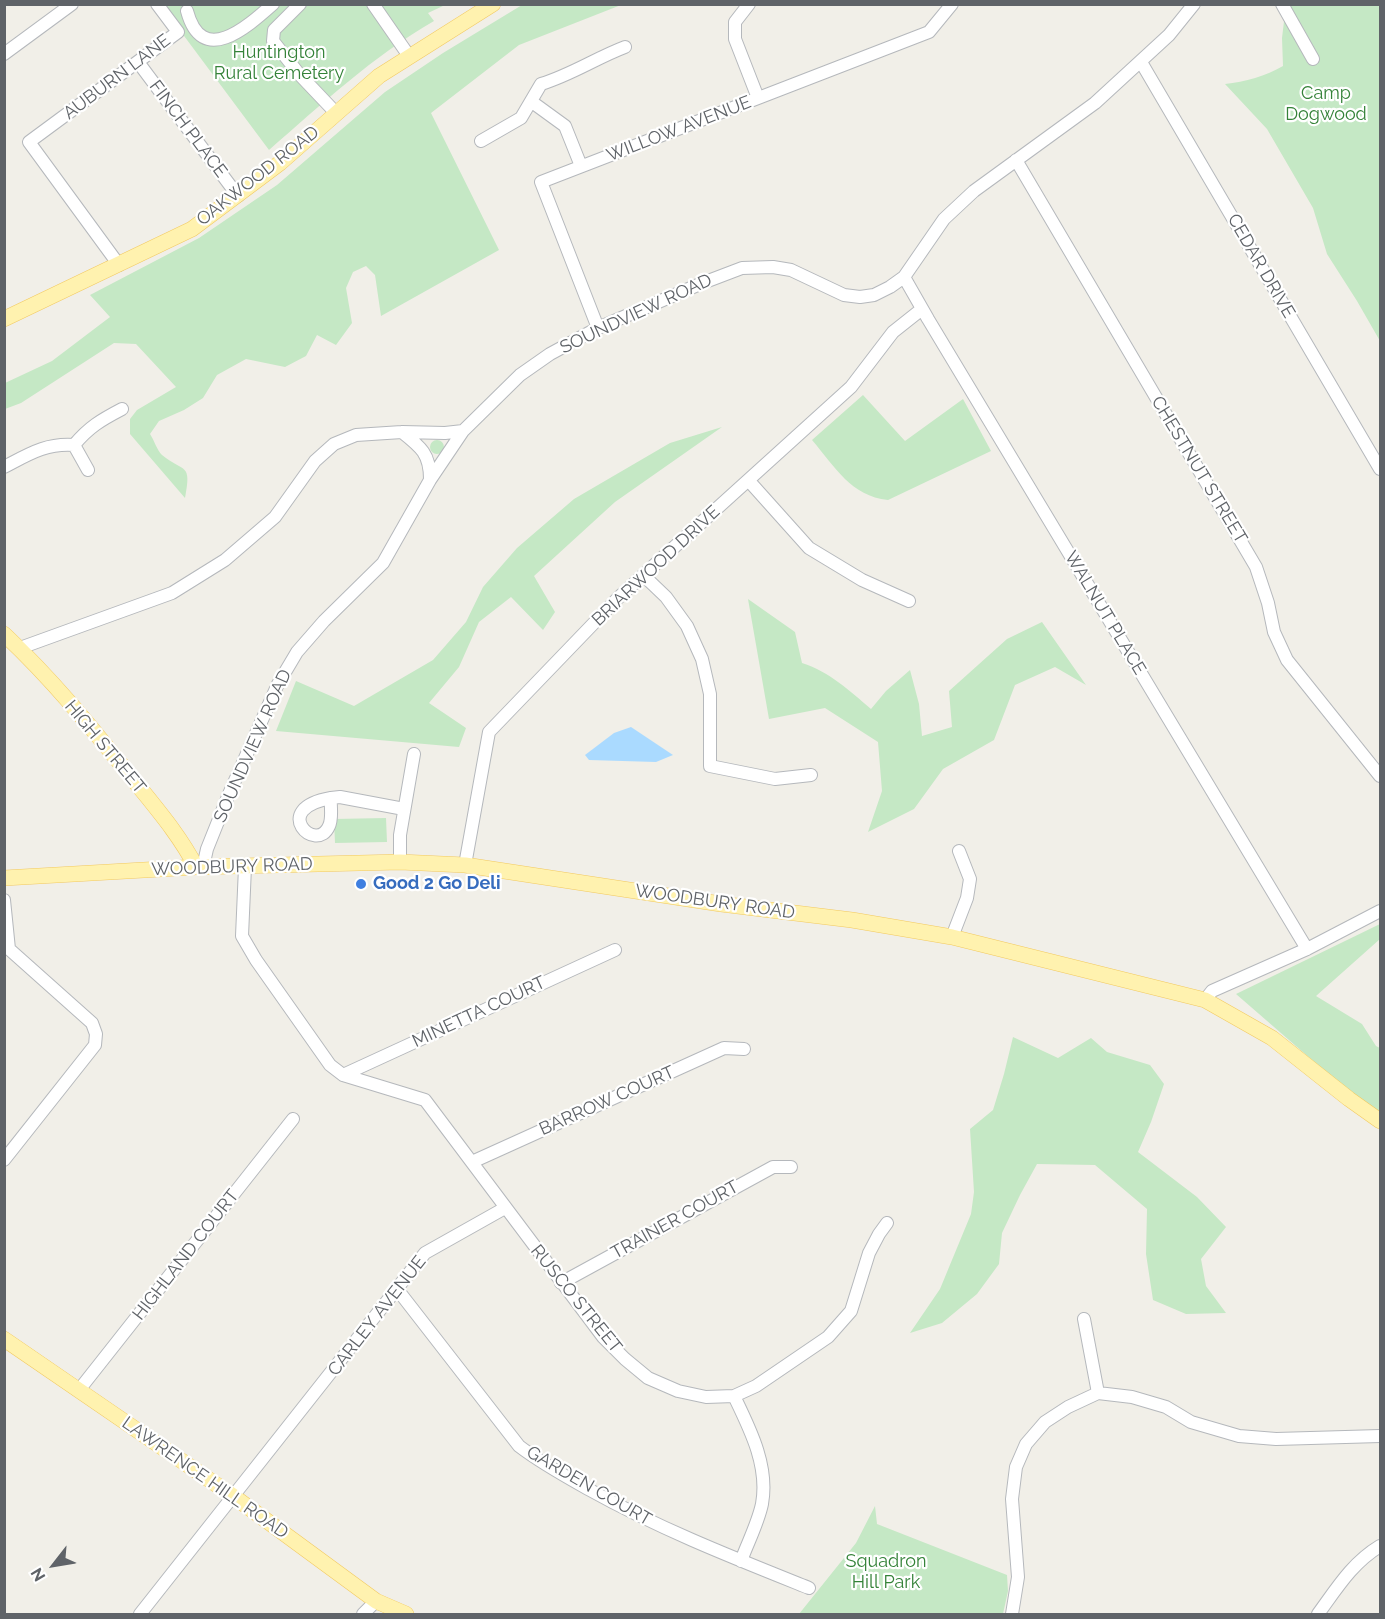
<!DOCTYPE html>
<html>
<head>
<meta charset="utf-8">
<style>
  body { margin:0 }
  #map { position:relative; width:1385px; height:1619px; overflow:hidden; background:#f1efe8; font-family:Raleway,sans-serif }
  canvas { display:block }
  .frame { position:absolute; inset:0; border:6px solid #5f6368; pointer-events:none }
  .north { position:absolute; left:24px; top:1535px; width:60px; height:60px; -webkit-text-stroke:4px #fff; paint-order:stroke; rotate:239deg; font-size:16px; font-weight:700; line-height:24px; text-align:center; color:#5f6368 }
  .north::after { content:''; display:block; margin:auto; width:21px; height:27px; background:#5f6368; clip-path:polygon(50% 0,100% 100%,50% 72%,0 100%) }
</style>
</head>
<body>
<div id="map">
<canvas width="1385" height="1619"></canvas>
<div class="frame"></div>
<div class="north">N</div>
</div>
<script>
const context = document.querySelector('canvas').getContext('2d');
context.lineJoin = 'round';
function fill(path, color) {
  context.fillStyle = color;
  context.fill(path, 'evenodd');
}
function trace(path, color, width, dash) {
  context.strokeStyle = color;
  context.lineWidth = width;
  context.lineCap = dash ? 'butt' : 'round';
  context.setLineDash(dash || []);
  context.stroke(path);
}
function drawText(font, color, halo, rows, align = 'center') {
  context.font = font + ' Raleway,sans-serif';
  context.lineWidth = 4.5;
  context.setLineDash([]);
  context.textBaseline = 'middle';
  context.strokeStyle = halo;
  context.fillStyle = color;
  for (const [text, x, y, turn = 0] of rows) {
    context.save();
    context.translate(x, y);
    context.rotate((+turn || 0) * Math.PI / 180);
    context.textAlign = isNaN(turn) ? turn : align;
    if (halo) context.strokeText(text, 0, 0);
    context.fillText(text, 0, 0);
    context.restore();
  }
}
fill(new Path2D(`
  M161,5h284l-17,8 6,8c-61,35 -112,83 -165,129z
  M522,5h99l-102,40 -88,68 68,137 -118,66 -6,-41 -9,-9 -13,6 -7,16 6,35 -16,22 -19,-10 -11,21 -21,11 -39,-8 -29,16 -14,23 -19,12 -25,11 -9,13c4,6 7,16 12,21 22,18 30,7 23,43l-55,-64v-15l7,-9 39,-23 -40,-43 -22,-1 -93,60 -16,6v-26l47,-22 58,-44 -20,-22 109,-57 78,-53 108,-93 58,-39z
  M1286,5h94v336l-23,-40 -30,-47 -14,-46 -46,-79 -42,-45c20,-2 41,-8 58,-18l-1,-28z
  M863,395l42,46 58,-42 28,52 -103,49c-37,-4 -53,-33 -76,-60z
  M722,427l-107,75 -81,74 21,36 -12,18 -32,-33 -32,25 -20,45 -30,36 37,25 -7,19 -183,-16 20,-50 58,25 79,-46 33,-38 17,-35 34,-39 57,-49 96,-56z
  M430 447a7 7 0 1 1 14 0a7 7 0 1 1-14 0Z
  M748,599l47,33 7,31c28,9 48,28 69,46l15,-18 24,-21 9,34 3,32 30,-9 -3,-36 58,-52 35,-17 44,63 -31,-18 -40,18 -21,55 -51,29 -29,40 -46,23 14,-41 -4,-49 -53,-34 -56,11z
  M386,818l1,24 -52,1 -1,-24z
  M1380,924v15l-64,57 46,28 14,22 4,2v71l-144,-125z
  M1013,1037l45,21 33,-20 16,14 43,13 14,19 -13,38 -13,30 59,45 29,30 -25,32 5,27 20,27 -40,1 -33,-14 -7,-46 1,-45 -52,-44 -58,-1 -17,31 -18,38 -3,31 -22,30 -35,29 -32,10 30,-44 31,-75 3,-22 -4,-63 23,-19 11,-36z
  M875,1506l2,18 130,51 1,16 -5,23h-204l57,-71z`), '#c5e8c5');
fill(new Path2D(`
  M631,727l42,28 -17,7 -67,-2 -4,-5 29,-22z`), '#aadaff');
const minor = new Path2D(`
  M300,4l-26,26 -1,11 26,33 37,39
  M373,4l36,52
  M749,4l-14,18v17l23,59
  M1282,4l31,55
  M187,11c15,56 59,17 86,-7
  M4,54l68,-50
  M138,62l100,134
  M1141,62l239,407
  M532,102l33,24 16,40
  M481,141l40,-23 20,-34c30,-9 55,-26 84,-37
  M1016,160l240,407 12,36 6,29 13,28 93,116
  M119,265l-90,-123 149,-110 -21,-28
  M904,277l24,42 379,630
  M598,328l-57,-146 388,-150 23,-28
  M402,432c19,15 28,22 28,47
  M74,445c15,-18 27,-25 48,-36
  M74,445l14,25
  M4,467c25,-13 42,-24 70,-22
  M749,481l60,67 53,32 47,21
  M643,575l23,22 21,29 15,33 8,35v72l65,13 36,-4
  M20,648l152,-55 53,-33 50,-43 40,-56 19,-17 22,-9 46,-3 43,1 18,-2
  M331,798c-1,8 2,20 -2,28 -12,29 -61,-17 2,-28z
  M331,798l9,-1 64,12
  M400,862v-27l14,-81
  M465,865l24,-133 129,-134 233,-211 42,-55 29,-23
  M203,867l4,-18 22,-55 49,-110 19,-32 27,-31 59,-58 47,-83 33,-49 57,-56 30,-21 48,-26 102,-44 42,-16 31,-1 18,3 53,25 16,2 14,-2 16,-8 14,-10 40,-58 30,-28 121,-88 74,-68 25,-31
  M245,867l-3,69 14,24 74,105 13,10 82,25 178,237 22,22 23,19 30,13 28,6 28,-1 22,-10 72,-49 23,-26 18,-58 10,-19 8,-11
  M4,900l5,49 83,74 4,11 -1,11 -91,115
  M952,937l15,-39 3,-19 -11,-28
  M1205,1000l7,-9 95,-42 73,-38
  M343,1075l272,-125
  M472,1162l252,-114 20,1
  M561,1283l212,-116h18
  M397,1289l122,157c22,17 46,30 71,44 70,39 144,68 219,98
  M1084,1319l14,74
  M79,1390l214,-271
  M734,1396c16,33 35,70 28,108 -4,19 -14,38 -21,57
  M140,1614l285,-361 80,-45
  M363,1614l13,-13
  M1012,1614l6,-37 -6,-78 4,-32 10,-23 19,-22 23,-15 30,-14 34,4 34,10 25,15 48,14 37,3 104,-3
  M1318,1614c19,-26 34,-51 62,-68`);
const major = new Path2D(`
  M4,319l188,-90 88,-66 99,-87 114,-72
  M4,634c47,44 88,94 128,144 23,29 47,56 64,89
  M4,878l192,-11 204,-5 65,3 256,39 131,16 100,17 253,63 67,38 77,61 31,22
  M4,1339l229,157 143,105 30,13`);
trace(minor, '#b5b8bc', 14);
trace(major, '#f2c960', 16);
trace(minor, '#fff', 12);
trace(major, '#fff2af', 15);
for (const [x, y, r, color] of [
  [361,884,6,"#3f7fe0"]
]) {
  const dot = new Path2D();
  dot.arc(x, y, r, 0, 2 * Math.PI);
  context.fillStyle = color;
  context.fill(dot);
  trace(dot, '#fff', 2);
}
drawText('18px', '#348238', '#fff', [
  ["Huntington",279,53],
  ["Rural Cemetery",279,74],
  ["Camp",1326,94],
  ["Dogwood",1326,115],
  ["Squadron",886,1562],
  ["Hill Park",886,1583]
]);
drawText('18px', '#5f6368', '#fff', [
  ["AUBURN LANE",117,77,-37],
  ["FINCH PLACE",188,129,53],
  ["WILLOW AVENUE",679,129,-21],
  ["OAKWOOD ROAD",258,176,-38],
  ["CEDAR DRIVE",1261,266,60],
  ["SOUNDVIEW ROAD",636,314,-25],
  ["CHESTNUT STREET",1199,470,59],
  ["BRIARWOOD DRIVE",656,566,-43],
  ["WALNUT PLACE",1105,613,59],
  ["SOUNDVIEW ROAD",253,746,-66],
  ["HIGH STREET",105,747,50],
  ["WOODBURY ROAD",232,867,-2],
  ["WOODBURY ROAD",715,902,8],
  ["MINETTA COURT",479,1012,-25],
  ["BARROW COURT",607,1101,-24],
  ["TRAINER COURT",675,1220,-29],
  ["HIGHLAND COURT",186,1255,-52],
  ["RUSCO STREET",576,1299,51],
  ["CARLEY AVENUE",377,1316,-52],
  ["LAWRENCE HILL ROAD",205,1478,35],
  ["GARDEN COURT",589,1486,30]
]);
drawText('bold 18px', '#366cbe', '#fff', [
  ["Good 2 Go Deli",373,884]
], 'left');
</script>
</body>
</html>
